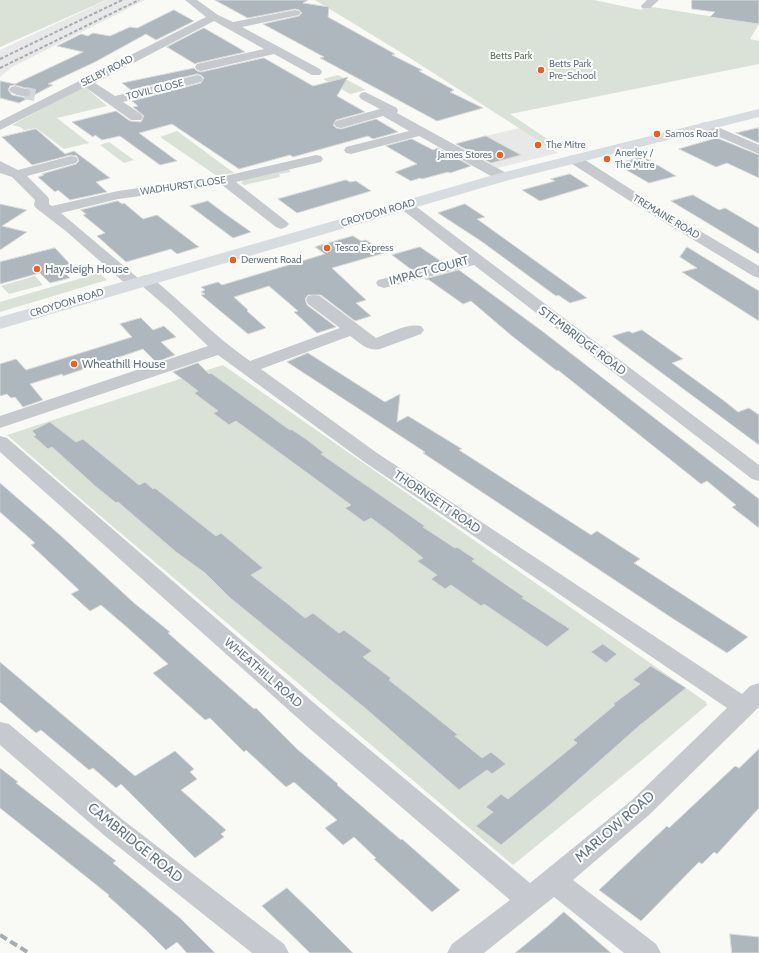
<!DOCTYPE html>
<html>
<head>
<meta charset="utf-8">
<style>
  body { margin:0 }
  canvas { display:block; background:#f9f9f6 }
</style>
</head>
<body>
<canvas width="759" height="953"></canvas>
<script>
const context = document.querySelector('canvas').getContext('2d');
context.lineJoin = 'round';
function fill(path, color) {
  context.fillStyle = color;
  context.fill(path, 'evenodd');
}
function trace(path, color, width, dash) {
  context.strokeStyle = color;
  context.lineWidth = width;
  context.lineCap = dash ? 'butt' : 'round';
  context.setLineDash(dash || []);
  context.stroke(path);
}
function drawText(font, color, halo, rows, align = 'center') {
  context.font = font + ' Cabin,sans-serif';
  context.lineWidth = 4;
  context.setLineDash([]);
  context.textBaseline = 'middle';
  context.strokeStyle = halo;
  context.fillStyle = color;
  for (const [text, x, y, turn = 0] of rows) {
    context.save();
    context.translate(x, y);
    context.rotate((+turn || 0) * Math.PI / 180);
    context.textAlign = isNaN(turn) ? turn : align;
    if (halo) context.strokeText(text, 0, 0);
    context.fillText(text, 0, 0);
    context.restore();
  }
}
fill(new Path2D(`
  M107,0h38l-133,67 -12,10v-27z
  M520,128l38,25 -61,15 -41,-25z`), '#e7e8e7');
fill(new Path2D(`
  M0,0h106l-106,47z
  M315,0h279l47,10 5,-4 113,18 -9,15 9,2v23l-249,50 48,32 -8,2 -140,-90z
  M338,75l28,15 -16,4 -27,-15z
  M84,86l23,20 -50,12 32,25 -25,6 -28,-21 -12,2 -4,-3 -8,-2z
  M177,131l57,42 -17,3 -57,-39z
  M109,142l25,18 -10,3 -24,-18z
  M288,169l3,3 -12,2 1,3 -36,8 -3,-2 4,-5z
  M99,273l8,7 -107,32v-10z
  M35,276l8,9 -34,9 -8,-8z
  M223,365l483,337 1,3 -66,56 -128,104 -416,-352 -90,-78z`), '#dae1d7');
const building = new Path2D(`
  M215,0h93l-5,3 26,4 -1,10 67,37 -3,1 30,15 -3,1 35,19 -4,2 33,16 -46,13 -117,-63 4,-1 -61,-33 36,-8 3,-3 -3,-3 -4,-1 -47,9z
  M692,0h67v24l-49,-7 5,-5 -23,-3z
  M174,10l20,11 -38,19 -10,-6 -51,28 -47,22 5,1 -34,18 -19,-5v-17l15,3 68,-32 -26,-6 24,-12 7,2 5,-3 17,3 20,-9 7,1zM15,85l14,4 3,5 -2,3 -3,1 -15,-3 -4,-5 2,-4z
  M204,28l33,19 8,5 -48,11 -2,1 -28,-17z
  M264,58l49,28 35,-9 -11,19 28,16 -29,8 -3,5 3,3 5,1 35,-10 22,13 -25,7 -5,-3 -75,21 -3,-2 -51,14 -67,-45 -33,9 38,28 -17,4 -40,-29 -18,4 -7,-5 -2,2 -21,-15 44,-11 14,10 11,1 3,-6 -11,-9 5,-1 -6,-5 69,-18 3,-5 -3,-3 -4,-1 -66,16 -9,-7 72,-15 3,3 4,1z
  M759,128v15l-23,-10z
  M36,129l29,25 9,-3 36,27 -14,4 11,10 -37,8 -12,-10 -3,2 -17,-15 6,-2 -2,-1 34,-10 3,-3 -2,-5 -6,-1 -39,10 -30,-28z
  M486,136l35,19 -30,8 -35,-19z
  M717,138l42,17v23l-32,-15 -11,4 -37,-18z
  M412,139l21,11 5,-2 33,18 -21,7 -2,-1 -26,7 -2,-1 -9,3 -16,-9 22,-8 -31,-18z
  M643,157l6,3 27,16 -27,7 -33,-19z
  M570,174l19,12 -49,15 -18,-11 33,-9 -4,-2z
  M346,180l4,2 6,-1 15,10 -74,22 -19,-14z
  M693,195l26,15 6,-2 34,20v26l-88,-53z
  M118,201l4,3 2,-1 19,16 14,-4 42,32 -22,7 -6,-5 -45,13 -29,-26 8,-3 -22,-18 3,-1 -5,-4z
  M208,201l16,12 27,19 -18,6 -43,-32z
  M0,204l27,6 -25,16 25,6 -27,18z
  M465,204l20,13 -8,2 110,79 -17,5 -12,-8 -2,1 -75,-55 -43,-28z
  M353,236l8,5 5,-1 18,13 -52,15 34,32 -10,3 15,13 -16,5 -34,-26h-13l-3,4 2,6 29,22 -19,6 -23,-21 4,-1 -29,-25 -35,11 14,13 -1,1 19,17 -18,6 -47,-39 4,-1 -4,-2 4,-2 -4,-3 17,-5 4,3 103,-31 -10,-7z
  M420,247l22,15 -30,8 -20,-15z
  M687,247l72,44v30l-77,-49 15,-4 -17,-11z
  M55,248l15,16 -11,3 11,11 -20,5 -10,-10 -40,11v-22z
  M459,270l83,61 217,168v29l-27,-21 4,-2 -29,-24 -6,3 -143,-114 -1,1 -45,-35 -41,-35 -8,3 -34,-24 -4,-1z
  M141,318l12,12 11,-4 12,11 -15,5 14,13 -19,7 -13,-13 -80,27 -1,-2 -32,10 13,16 -20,7 -8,-10 -4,1 -4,-4 -7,2v-32l16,-5 10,11 106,-33 -12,-13z
  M642,330l41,29 -11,4 51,37 15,12 11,-4 10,7v30l-147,-109 17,-5 3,2z
  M308,353l77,49 15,-8 -3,28 11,-6 54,33 -3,1 132,85 6,-4 43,28 -6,4 114,74 -21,16 -55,-35 -249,-165 2,-1 -138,-90z
  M198,363l11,11 2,-1 79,57 1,-1 15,10 18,14 -3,1 104,72 -2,1 32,21 2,-1 18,12 -3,2 52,36 -2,1 48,31 -23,18 -51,-35 -12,-8 -3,2 -30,-21 -6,4 -14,-10 6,-4 -20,-14 6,-3 -33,-26 -19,-14 -7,4 -19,-14 6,-3 -115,-84 -7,4 -16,-12 5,-2 -24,-18 4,-2 -25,-19z
  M50,422l26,20 7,-3 56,46 6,-3 8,7 2,-1 61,48 5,-3 42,35 -12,7 37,29 17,14 8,-5 26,20 5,-3 28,21 -9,6 28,21 -2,2 23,18 46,37 -3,1 27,22 9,-6 15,12 -14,10 -5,-4 -28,20 -94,-82 -136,-111 -24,-24 -29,-21 -58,-50 -2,1 -22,-18 -42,-38 -4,2 -15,-13 3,-1 -4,-4z
  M0,483l60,52 74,68 36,29 -2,1 86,76 2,-1 41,41 41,35 -1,1 64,55 1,-1 58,51 -28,22 -58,-53 2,-1 -22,-21 -11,8 -18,-17 12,-8 -43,-38 -8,5 -40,-37 -2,2 -34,-34 -5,2 -52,-47 15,-9 -39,-35 -28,-24 -11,6 -19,-17 8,-4 -48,-45 4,-2 -35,-31z
  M603,644l14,10 -11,9 -15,-11z
  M0,662l135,114 40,-25 19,18 -4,3 7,7 -16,11 45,40 -5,4 3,3 -29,21 -74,-74 -5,4 -23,-20 -4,2 -48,-40 -5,3 -36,-31z
  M651,666l35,22 -47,38 -88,78 -50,41 -25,-19 17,-14 -7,-5 15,-13 7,5 69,-56 -4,-3 42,-35 -2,-1 27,-20 -7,-4z
  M759,749v59l-42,46 -3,-2 -12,12 -3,-2 -58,59 -42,-31 68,-64 2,2 66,-62 4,2z
  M0,768l18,14 -2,1 100,78 -3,2 67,55 35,35h-28l-10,-11 -11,8 -19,-19 -39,-35 1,-1 -109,-87z
  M287,888l29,28 37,37h-43l-48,-47z
  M564,912l47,41h-96l33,-27z
  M730,934l29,3v16h-27z`);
fill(building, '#aeb7bd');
trace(building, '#dadbd8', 1);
trace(new Path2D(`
  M25,93l10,2`), '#d4d8db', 12, [12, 6]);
fill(new Path2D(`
  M185,0h12l21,15 15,7 62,-12 4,1 2,2 -2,2 -57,12 78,42 2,3 -2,3h-8l-38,-21 -73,17 -4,-1 -2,-3 2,-3 67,-15 -50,-28 -119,62 20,13 82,-21 4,1 2,3 -2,3 -78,20 18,12 2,3 -2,3h-10l-46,-33 -85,43v-9l206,-104z
  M647,0h12l-9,8h-8l-1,-2z
  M15,86l14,4 2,3 -2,3c-6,1 -16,-1 -20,-6l2,-3z
  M365,92l32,16 1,3 -1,2 111,61 2,3 -2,3 -5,1 -5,-1 -79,-44 -68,18 -5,-1 -2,-3 2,-3 63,-16 -26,-15 -42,12 -5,-1 -2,-3 2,-3 44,-12 -19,-10 -2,-3 2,-3z
  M706,122l53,23v9l-58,-25 -2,-3 2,-3z
  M316,155l5,1 2,3 -2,3 -85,20 50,39 3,3 -3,3 -5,2 -5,-2 -54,-42 -104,14 -57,14 77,65 7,-3 6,2c33,27 63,59 99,84l90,-33 -32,-24 -2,-4 2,-4 6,-1 6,1 56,42c13,-5 31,-15 45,-12l3,4 -3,4 -41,15c-12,3 -20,-6 -30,-13l-89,33 116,84 365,241 8,-8 9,-3v24l-110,108 -76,65 83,64 5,9h-37l-70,-56 -70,56h-37l5,-9 58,-44 -200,-171 -310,-277v-16l7,2 321,277 202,168 101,-82 96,-93 -364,-247 -145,-106 -218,73v-12l208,-70 -38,-36 -29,-25 -7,3 -6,-2 -61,-54 -31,-24 -2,-3 1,-5 -23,-23 -12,-4v-12l18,9 53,-14 5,1 2,3 -2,3 -49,13 20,20 2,3v5l3,2 66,-15 107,-15z
  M574,155l5,1 64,41 116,69v12l-6,-2 -120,-73 -64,-41 -2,-3 2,-3z
  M405,201l5,1 349,263v16l-7,-2 -278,-214 -90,23 -6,-2 -2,-3 2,-3 86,-22 -64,-50 -2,-3 2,-3z
  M0,722l9,2 114,96 161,124 5,9h-37l-147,-117 -105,-91z`), '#c6cace');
fill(new Path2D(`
  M759,109v8l-250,63 -509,149v-12l497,-143z`), '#d6dce0');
trace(new Path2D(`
  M0,59l122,-59
  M0,68l139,-68`), '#a6acb3', 2, [3.5, 2]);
trace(new Path2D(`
  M0,935l29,18`), '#a6acb3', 4, [8, 4]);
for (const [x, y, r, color] of [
  [541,70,4,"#f15e1e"],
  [657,134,4,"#f15e1e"],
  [538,145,4,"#f15e1e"],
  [500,155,4,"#f15e1e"],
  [607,159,4,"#f15e1e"],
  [327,248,4,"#f15e1e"],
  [233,260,4,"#f15e1e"],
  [37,269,4,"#f15e1e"],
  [74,364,4,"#f15e1e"]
]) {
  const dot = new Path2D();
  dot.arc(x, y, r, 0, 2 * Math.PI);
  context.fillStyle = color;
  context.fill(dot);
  trace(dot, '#fff', 1.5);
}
drawText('10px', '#647a61', '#fff', [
  ["Betts Park",511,56]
]);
drawText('10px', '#657789', '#fff', [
  ["Betts Park",549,64],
  ["Pre-School",549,76],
  ["Samos Road",665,134],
  ["The Mitre",546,145],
  ["Anerley /",615,153],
  ["The Mitre",615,165],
  ["James Stores",492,155,"right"],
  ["Tesco Express",335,248],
  ["Derwent Road",241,260]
], 'left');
drawText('10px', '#657789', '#fff', [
  ["SELBY ROAD",107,71,-27],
  ["TOVIL CLOSE",155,90,-14],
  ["WADHURST CLOSE",183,186,-8],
  ["CROYDON ROAD",378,213,-16],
  ["TREMAINE ROAD",666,217,31],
  ["CROYDON ROAD",67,303,-17]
]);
drawText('12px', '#657789', '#fff', [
  ["Haysleigh House",45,269],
  ["Wheathill House",82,364]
], 'left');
drawText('12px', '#657789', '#fff', [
  ["IMPACT COURT",429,271,-15],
  ["STEMBRIDGE ROAD",582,341,37],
  ["THORNSETT ROAD",437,502,34],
  ["WHEATHILL ROAD",263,673,41]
]);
drawText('14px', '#657789', '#fff', [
  ["MARLOW ROAD",615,827,-41],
  ["CAMBRIDGE ROAD",135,843,39]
]);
</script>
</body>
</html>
